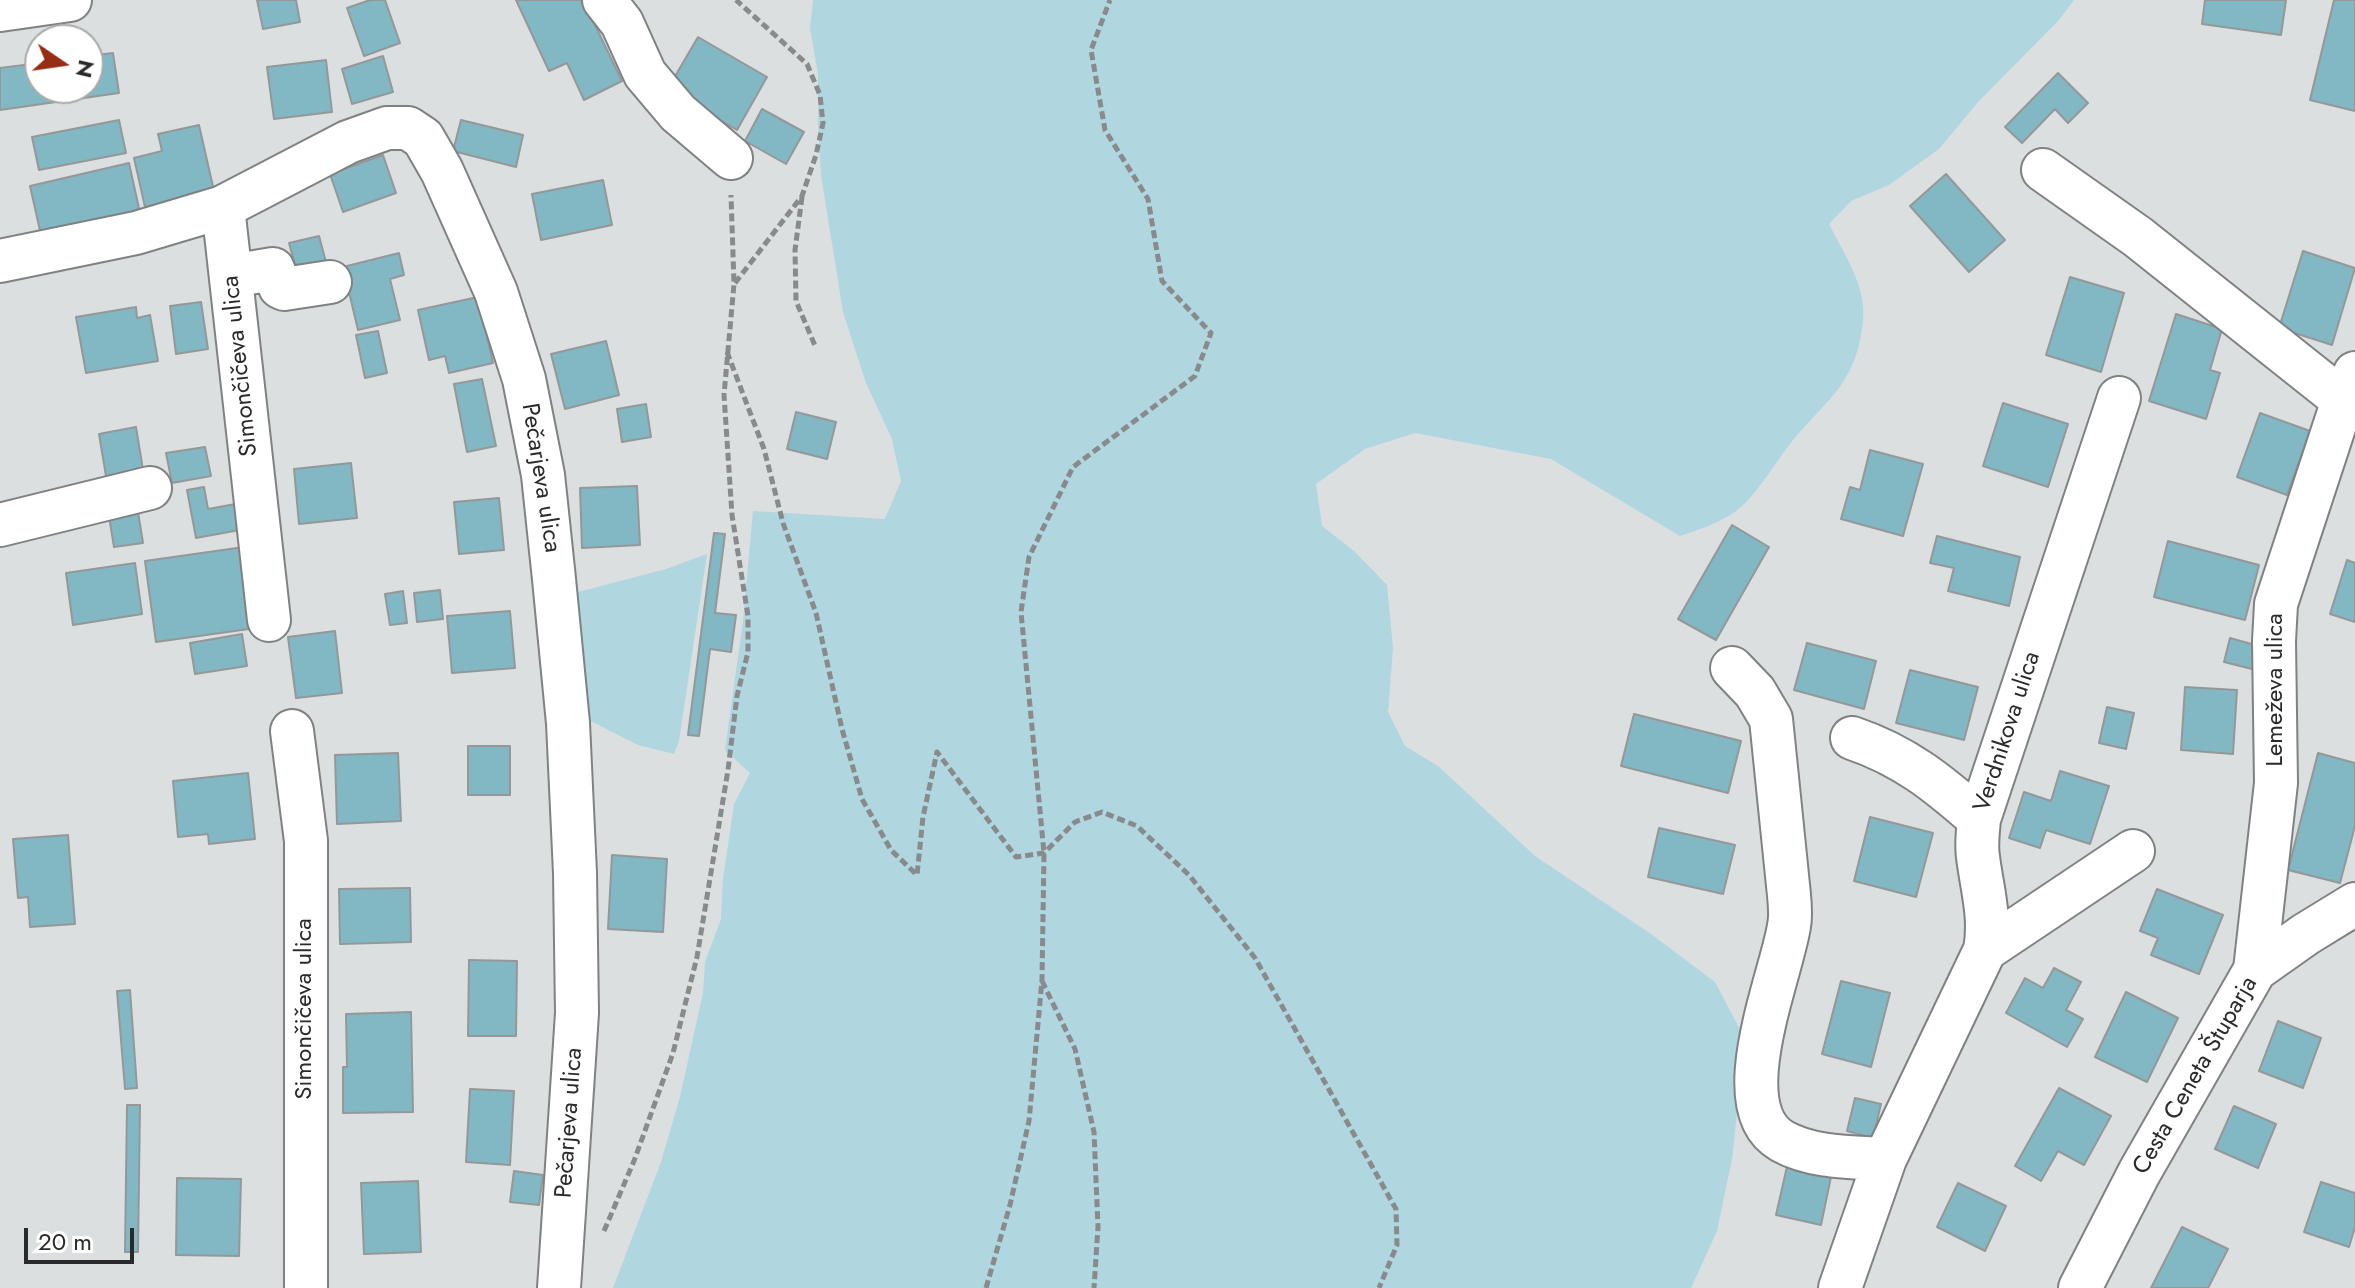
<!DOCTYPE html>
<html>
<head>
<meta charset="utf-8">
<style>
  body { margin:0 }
  #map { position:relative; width:2355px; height:1288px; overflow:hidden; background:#dbdfe0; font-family:Jost,sans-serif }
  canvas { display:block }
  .north { position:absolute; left:24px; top:24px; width:80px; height:80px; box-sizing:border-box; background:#fff; border:2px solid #a9aaaa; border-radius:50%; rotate:103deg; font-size:22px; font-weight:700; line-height:32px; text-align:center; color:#292a2b }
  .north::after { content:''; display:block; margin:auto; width:28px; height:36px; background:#962e15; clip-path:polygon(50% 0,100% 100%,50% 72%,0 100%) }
  .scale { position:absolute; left:24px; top:1228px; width:110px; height:36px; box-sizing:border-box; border:4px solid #292a2b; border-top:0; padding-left:10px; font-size:24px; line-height:28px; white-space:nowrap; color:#292a2b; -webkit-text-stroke:6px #fff; paint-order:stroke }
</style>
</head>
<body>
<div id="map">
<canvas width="2355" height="1288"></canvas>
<div class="north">N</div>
<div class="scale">20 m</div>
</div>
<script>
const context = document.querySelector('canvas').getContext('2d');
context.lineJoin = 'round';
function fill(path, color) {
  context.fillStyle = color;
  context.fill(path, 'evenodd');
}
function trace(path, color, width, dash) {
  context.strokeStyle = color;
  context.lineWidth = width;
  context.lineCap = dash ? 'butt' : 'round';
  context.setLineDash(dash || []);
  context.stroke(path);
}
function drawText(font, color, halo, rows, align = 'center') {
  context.font = font + ' Jost,sans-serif';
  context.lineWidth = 7;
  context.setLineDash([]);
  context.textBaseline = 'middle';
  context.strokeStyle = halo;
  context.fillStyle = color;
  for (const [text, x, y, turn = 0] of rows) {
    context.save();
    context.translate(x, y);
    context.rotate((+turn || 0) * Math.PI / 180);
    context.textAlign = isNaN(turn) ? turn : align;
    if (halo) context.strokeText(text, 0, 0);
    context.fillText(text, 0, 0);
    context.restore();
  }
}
fill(new Path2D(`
  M813,0h1261l-15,20 -81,82 -39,47 -50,36 -38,16 -22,23c15,30 38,63 34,97 -7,65 -36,77 -73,123 -16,20 -30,46 -49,63 -16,14 -40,22 -61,29l-129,-77 -136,-26 -50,16 -49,35 6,42 32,25 33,34 6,63 -5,64 17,34 33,20 97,90 116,78 64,48 30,57 -13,120 -15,72 -26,57h-1078l48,-126 19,-65 23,-104 2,-31 16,-43 2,-40 11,-75 16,-31 -25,-23 18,-129 10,-110 132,8 16,-38 -9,-42 -26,-56 -23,-71 -22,-137 -3,-52v-49l-8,-46z
  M707,554l-28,187 -5,13 -36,-9 -67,-34 -8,-115 103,-27z`), '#b0d6df');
const building = new Path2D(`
  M257,0h39l4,22 -37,7z
  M370,0h15l15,43 -36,13 -17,-48z
  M516,0h67l39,81 -38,19 -17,-37 -18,8z
  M2205,0h81l-5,35 -79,-11z
  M2334,0h21v111l-45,-11z
  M698,37l69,40 -30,53 -70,-40z
  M113,53l6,40 -119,17v-42l40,-5v25h48v-32z
  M383,56l10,36 -41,12 -10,-35z
  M326,60l6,52 -58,7 -7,-52z
  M2058,73l30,30 -20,20 -13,-14 -33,34 -17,-16z
  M762,109l42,23 -18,32 -41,-23z
  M119,120l7,33 -87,17 -7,-33z
  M461,120l62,15 -7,32 -63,-16z
  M199,125l15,66 -69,16 -11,-49 28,-7 -4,-17z
  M383,155l13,38 -53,19 -13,-38z
  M129,163l11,50 -99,22 -11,-49z
  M1946,174l59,66 -36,32 -59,-66z
  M603,180l9,45 -71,15 -9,-46z
  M319,236l7,26 -30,7 -7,-26z
  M2303,251l52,17 -23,77 -53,-17z
  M399,253l5,22 -14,4 10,41 -42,10 -15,-63z
  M2070,277l54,16 -23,79 -55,-17z
  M478,297l15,66 -44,10 -4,-17 -16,4 -11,-50z
  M201,302l7,47 -32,5 -6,-48z
  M136,307l1,11 13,-3 8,46 -72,12 -10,-56z
  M2176,314l46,15 -12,41 10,3 -14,46 -57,-18z
  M378,331l9,42 -22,5 -9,-43z
  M606,341l13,54 -54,14 -14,-55z
  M482,379l14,67 -29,6 -13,-68z
  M2003,403l65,21 -20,63 -65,-21z
  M646,404l5,33 -29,5 -5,-33z
  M796,412l40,10 -9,37 -40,-10z
  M2260,413l50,18 -23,64 -50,-18z
  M136,427l8,49 -37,6 -8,-48z
  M205,447l6,29 -39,7 -6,-30z
  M1870,450l53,14 -20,72 -62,-17 9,-32 10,3z
  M351,463l6,55 -58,6 -5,-55z
  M637,486l3,59 -58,3 -2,-60z
  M204,487l4,22 33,-6 4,26 -49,9 -9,-48z
  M499,498l5,52 -45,4 -5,-52z
  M136,499l7,44 -29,4 -7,-43z
  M1732,525l37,22 -53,93 -38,-21z
  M714,533l11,1 -10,79 21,2 -5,37 -21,-3 -11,87 -11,-1z
  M1937,536l83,21 -11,49 -61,-15 6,-23 -24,-5z
  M2168,541l91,24 -14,55 -91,-23z
  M244,547l12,81 -100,14 -11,-81z
  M2347,560l8,3v59l-25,-8z
  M135,563l7,51 -69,11 -7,-52z
  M440,590l3,29 -26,3 -3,-29z
  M403,591l4,32 -17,2 -5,-31z
  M510,611l5,57 -63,5 -5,-57z
  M335,631l7,62 -46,5 -8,-61z
  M242,634l5,32 -52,8 -5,-31z
  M2230,638l36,10 -6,23 -36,-9z
  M1807,643l69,18 -12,48 -70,-19z
  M1910,670l68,17 -14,53 -68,-17z
  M2185,687l52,3 -4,64 -52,-4z
  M2107,707l27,6 -8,36 -27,-6z
  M1634,714l107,27 -13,52 -107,-27z
  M468,746h42v49h-42z
  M398,753l3,68 -64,3 -2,-69z
  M2318,753l37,10v63l-15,57 -52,-13z
  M2060,771l49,15 -19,58 -44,-14 -6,18 -31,-10 15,-46 27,9z
  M248,773l7,66 -46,5 -1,-10 -30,3 -5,-56z
  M1870,817l63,16 -17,64 -62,-16z
  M1659,828l76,17 -12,49 -75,-17z
  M68,835l7,89 -45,3 -2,-30 -10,1 -5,-59z
  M612,855l55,4 -4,73 -55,-3z
  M410,888l1,54 -71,2 -1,-55z
  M2157,889l66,26 -24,59 -48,-19 7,-17 -18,-7z
  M469,960l48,1 -1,75h-48z
  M2054,968l27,14 -15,28 17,9 -16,28 -61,-34 19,-35 18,10z
  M1841,981l49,12 -19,74 -49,-13z
  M130,990l7,98 -12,1 -8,-98z
  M2126,992l52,26 -31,64 -52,-25z
  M411,1012l2,100 -70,1v-46h4l-1,-53z
  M2278,1021l43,17 -18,50 -44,-17z
  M2059,1088l52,28 -27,49 -26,-14 -17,30 -26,-15z
  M470,1089l44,2 -4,74 -44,-3z
  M1855,1098l26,6 -8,34 -26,-7z
  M127,1105h13l-2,147h-13z
  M2234,1106l42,18 -18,44 -43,-19z
  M1788,1162l44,10 -11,53 -45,-10z
  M514,1171l29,4 -4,30 -29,-3z
  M177,1178l64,1 -2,77 -63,-1z
  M418,1181l3,71 -57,2 -3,-71z
  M2321,1182l34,11v34l-6,20 -45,-15z
  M1958,1183l48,23 -21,45 -48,-24z
  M2182,1227l46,22 -20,39h-57z`);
fill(building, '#82b7c4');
trace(building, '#949899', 2);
const minor = new Path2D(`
  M604,0l18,23 23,51 33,39 53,45
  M0,10l70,-10
  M2043,170l95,67 205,163
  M223,207l46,413
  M0,261l136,-28 87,-26 125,-65 39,-14h21l15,10 19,33 54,121 28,87 19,96 11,104 14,144 7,150 2,140 -18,275
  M231,276l42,-7 7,18 4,2 46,-7
  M0,525l150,-37
  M1732,668l23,24 16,27 18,176c1,10 2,21 0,31 -8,51 -65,182 -7,215 30,17 70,16 103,18
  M292,731l14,110v447
  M1852,738c53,18 86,45 127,81
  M1985,950l148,-99
  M2255,970l21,-187 -2,-142 2,-37 67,-204 12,-27
  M1840,1288l45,-129 100,-209c6,-33 -3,-61 -7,-93 -2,-12 0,-26 1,-38l140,-421
  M2080,1288l59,-115 116,-203 51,-36 49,-30`);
trace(minor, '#7f8283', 46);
trace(new Path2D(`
  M802,197l-7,53 1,51 20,47
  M735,283l67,-87 14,-41 7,-32 -3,-28 -13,-31 -71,-64
  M727,352l37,97 19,74 33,90 26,116 20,70 29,51 26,25 6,-58 14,-65 79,105 28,-4 31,-31 27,-10 35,14 52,49 66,83 141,251 1,36 -18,43
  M1042,981l33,68 19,83 4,95 -4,61
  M604,1231l30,-70 39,-108 24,-96 31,-187 9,-74 11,-44v-36l-16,-101 -8,-120 10,-111 -3,-89
  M986,1288l24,-83 19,-84 13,-141 2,-127 -23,-241 8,-55 44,-90 122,-91 16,-43 -49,-52 -14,-82 -43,-69 -14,-80 19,-50`), '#888a8b', 5, [8, 4]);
trace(minor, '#fff', 42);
drawText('24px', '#292a2b', '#fff', [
  ["Simončičeva ulica",241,366,-96],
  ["Pečarjeva ulica",540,478,81],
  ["Lemeževa ulica",2276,690,-90],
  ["Verdnikova ulica",2008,732,-72],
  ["Simončičeva ulica",305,1009,-90],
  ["Cesta Ceneta Štuparja",2196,1076,-60],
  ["Pečarjeva ulica",570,1123,-86]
]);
</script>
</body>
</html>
